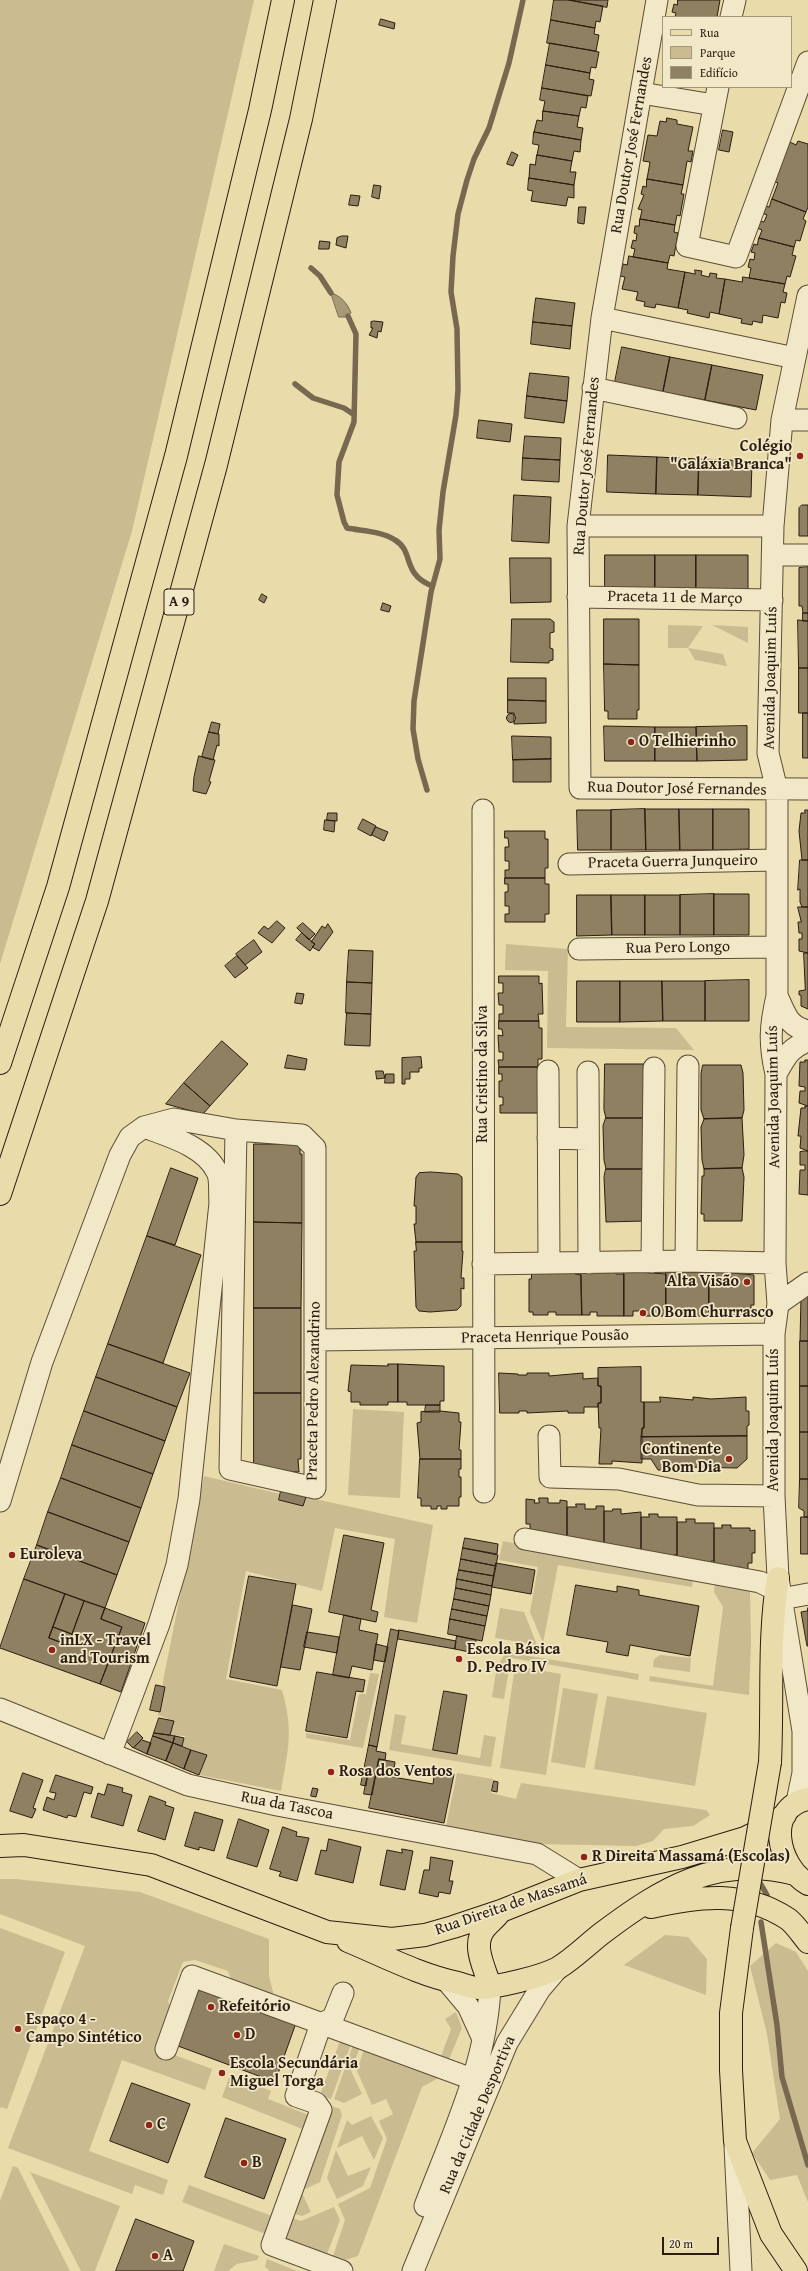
<!DOCTYPE html>
<html>
<head>
<meta charset="utf-8">
<style>
  body { margin:0 }
  #map { position:relative; width:808px; height:2271px; overflow:hidden; background:#eadbab; font-family:"Gentium Book Plus",serif }
  canvas { display:block }
  .legend { position:absolute; left:662px; top:16px; width:130px; height:72px; box-sizing:border-box; background:#f1e8c8; border:1px solid #a2977f; margin:0; padding:5px 7px; list-style:none; font-size:12px; color:#2c1d12 }
  .legend li { display:flex; align-items:center; gap:8px; height:20px }
  .legend b { width:20px; border:1px solid #a2977f }
  .scale { position:absolute; left:662px; top:2237px; width:57px; height:18px; box-sizing:border-box; border:2px solid #2c1d12; border-top:0; padding-left:5px; font-size:12px; line-height:14px; white-space:nowrap; color:#2c1d12; -webkit-text-stroke:3px #f1e8c8; paint-order:stroke }
</style>
</head>
<body>
<div id="map">
<canvas width="808" height="2271"></canvas>
<ul class="legend">
<li><b style="height:5px;background:#eadbab"></b>Rua</li>
<li><b style="height:11px;background:#cabb91"></b>Parque</li>
<li><b style="height:11px;background:#8f8062"></b>Edifício</li>
</ul>
<div class="scale">20 m</div>
</div>
<script>
const context = document.querySelector('canvas').getContext('2d');
context.lineJoin = 'round';
function fill(path, color) {
  context.fillStyle = color;
  context.fill(path, 'evenodd');
}
function trace(path, color, width, dash) {
  context.strokeStyle = color;
  context.lineWidth = width;
  context.lineCap = dash ? 'butt' : 'round';
  context.setLineDash(dash || []);
  context.stroke(path);
}
function drawText(font, color, halo, rows, align = 'center') {
  context.font = font + ' "Gentium Book Plus",serif';
  context.lineWidth = 3.5;
  context.setLineDash([]);
  context.textBaseline = 'middle';
  context.strokeStyle = halo;
  context.fillStyle = color;
  for (const [text, x, y, turn = 0] of rows) {
    context.save();
    context.translate(x, y);
    context.rotate((+turn || 0) * Math.PI / 180);
    context.textAlign = isNaN(turn) ? turn : align;
    if (halo) context.strokeText(text, 0, 0);
    context.fillText(text, 0, 0);
    context.restore();
  }
}
fill(new Path2D(`
  M0,0h254l-122,531 -132,433z
  M668,625l35,1 -15,22 35,6 4,12 -32,-6 -7,-12h-20z
  M712,625l36,2v16z
  M506,944l62,5 -2,78 110,1 18,22 -147,-2 1,-77 -43,-1z
  M353,1409l51,3 -4,86 -52,-3z
  M204,1476l76,18 -1,6 24,5 3,-8 127,28 -16,98 -33,-6 11,-78 -60,-11 -13,63 -76,-20 -20,108 56,11c12,42 6,60 -1,101l-81,-16 7,-20 -25,-9 3,-10 -15,-1 4,-14 -16,-6 6,-39z
  M503,1541l190,37 -1,9 -134,-22 -15,78 -13,-31 8,-45 -39,-7z
  M715,1582l35,7 1,54 -2,52 -100,-14 1,-5 63,10 10,-79 -9,-15z
  M500,1608l24,4 13,33 -42,-7z
  M511,1653l128,21 -1,6 -127,-22 -7,41 -12,-2 5,-31 8,-12z
  M660,1655l31,3 -1,14 -37,-5 1,-8z
  M515,1666l46,8 -15,101 -46,-7z
  M370,1673l9,1 -16,74 -57,-10v-5l44,7 9,-46h7z
  M563,1688l35,6 -13,74 -34,-6z
  M607,1696l100,17 -12,73 -101,-17z
  M395,1714l11,2 -5,28 79,14 4,-23 12,2 -5,30 -102,-17z
  M457,1773l36,6 -2,14 25,6 5,-16 185,27 4,5 -17,11 -29,3 -11,12 -17,5 -99,-2 -91,-18z
  M0,1879h15l125,13 129,47v37l5,20 -43,-17 -3,-8 -33,-11 -12,2 -15,39 4,10 -14,38 54,20 -7,21 -83,-30 -33,91 79,29 -5,15 -28,-10 -3,9 -124,-46 77,-202 -85,-32z
  M0,1928l65,24 -58,157 -6,-2 -1,2z
  M665,1935l23,2 19,22 -1,36 -82,-30z
  M776,1943l20,9 12,19v231l-11,-27 -27,5 -18,-27 28,-34 -13,-85 -17,-68z
  M456,2012l6,16 -20,48 -20,11 -64,169 -13,4 -12,-4 12,-36 -7,-16 32,-16 17,-49 -8,-18 14,-7 -7,-15 -14,6 -15,-34 7,-22 76,10 11,-30 -6,-10z
  M340,2041l11,3 -20,55 -11,-4z
  M353,2045l7,2 -9,24 11,23 -18,9 -10,-4z
  M230,2075l41,16 -3,8 43,17 -6,14 -83,-33z
  M329,2105l11,4 2,6 -22,67 -19,9 10,21 -9,4 -13,-4z
  M371,2116l12,22 -9,22 -12,-24 -25,12 10,-28 5,5z
  M336,2150l12,26 23,-9 -8,19 -26,13 -10,-21z
  M13,2166l5,2 52,103h-70v-70z
  M30,2172l90,34 -25,65h-14z
  M189,2185l83,31 -3,15 -6,2 -81,-31z
  M334,2207l6,13 -13,34 -46,-16 8,-21 12,4z
  M224,2244l35,12 -2,4 -20,4 -9,7h-14z
  M267,2259l30,12h-27l-5,-4z`), '#cabb91');
const water = new Path2D(`
  M331,293c9,2 17,11 20,20l-4,4h-8z`);
fill(water, '#a99a77');
trace(water, '#77684f', 1);
trace(new Path2D(`
  M311,268l9,8 11,17
  M348,316l8,18 -2,88 -15,40 -2,33 7,27 3,6c16,3 34,3 48,12 19,11 7,33 35,45
  M295,384l18,14 31,10 9,6
  M427,790l-9,-31 -5,-30 1,-28 17,-109 9,-33 -1,-29 4,-38 13,-77 2,-25 -1,-61 -6,-37 2,-36 5,-42 9,-34 7,-21 15,-31 20,-65 14,-63
  M759,1881l8,14
  M761,1922l16,103 5,52 26,88`), '#77684f', 5.5);
const building = new Path2D(`
  M554,0h15l34,6 -3,16 -4,-1 -1,7 -44,-8z
  M569,0h39l-1,7z
  M678,0h42l-3,17h-42l1,-4 -4,-1 2,-8 3,1z
  M381,19l14,4 -1,6 -15,-4z
  M551,20l44,8 -1,6 5,1 -3,16 -49,-8z
  M550,43l49,9 -3,16 -5,-1 -1,6 -44,-8z
  M546,65l44,8 -1,6 5,1 -3,16 -49,-8z
  M542,88l46,8 -2,12 -5,-1 -2,9 -36,-5 2,-10 -5,-1z
  M543,111l36,5 -2,11 6,1 -2,12 -47,-8 3,-12 5,1z
  M667,118l10,2v4l16,3 -5,24h5l-2,11 -4,-1 -4,24 -36,-6 3,-17 -7,-1 5,-26 9,1 3,-15 6,1z
  M723,130l10,2 -4,20 -10,-2z
  M534,132l47,8 -1,12 -6,-1 -2,10 -35,-6 2,-10 -6,-1z
  M788,141l8,4 2,-4 10,3v63l-2,5 -34,-13 6,-16 -5,-2z
  M512,152l6,3 -5,11 -6,-2z
  M537,155l35,6 -2,11h6l-2,13 -45,-7 1,-14 5,1z
  M529,178l45,7v13l-6,-1 -2,9 -35,-5 2,-10 -5,-1z
  M647,179l36,6 -2,9h3l-4,22 -3,-1 -2,10 -35,-6 2,-9 -4,-1 6,-14 -3,-1 2,-8 3,1z
  M374,185l7,1 -2,13 -7,-2z
  M351,195l9,1 -2,10 -9,-1z
  M772,199l34,13 -3,7 3,2 -6,20 -4,-1 -2,7 -35,-9 3,-8 -5,-2 3,-7 4,1 3,-7 -5,-2 3,-7 4,1z
  M579,207h7l-2,17 -6,-1z
  M640,219l35,6 -1,7 4,1 -4,23 -4,-1 -2,8 -35,-6 2,-8 -4,-1 2,-8 3,1 1,-7 -3,-1 1,-7h4z
  M342,236h6l-2,12 -10,-3 1,-7z
  M759,238l35,9 -2,8 4,1 -6,21 -3,-1 -2,8 -36,-6 2,-10 -3,-1 2,-8 4,1 1,-7 -4,-1 3,-8 3,1z
  M320,241l10,1 -1,7h-10z
  M629,256l39,7 -1,6 18,3 -7,36 -22,-4 -1,4 -11,-2 1,-4 -9,-2 2,-8 -16,-3 3,-12 -5,-1 3,-12 4,1z
  M695,270l7,1 -1,4 8,2 1,-4 7,1 -1,4 9,1 -6,35 -9,-2 -1,6 -22,-5 1,-3 -10,-2 7,-36 10,2z
  M743,277l42,7 -2,8 4,1 -2,10 -4,-1 -3,16 -15,-3 -1,8 -9,-2 -1,4 -11,-2 1,-4 -23,-5 6,-35 17,3z
  M536,298l39,5 -3,23 -39,-4z
  M374,321l9,1 -2,10 -3,-1 -1,7 -8,-3 4,-7h-2v-6z
  M533,322l39,4 -2,23 -39,-5z
  M622,347l48,10 -7,35 -48,-10z
  M670,357l42,8 -7,35 -42,-8z
  M712,365l51,10 -7,35 -51,-10z
  M530,373l39,4 -2,24 -40,-5z
  M527,396l40,5 -3,22 -39,-5z
  M479,420l33,4 -2,18 -33,-4z
  M525,436l36,2 -1,22 -37,-2z
  M608,455l49,2 -1,37 -49,-2z
  M657,457l42,2 -1,36 -42,-1z
  M523,458l37,2 -1,22 -37,-2z
  M699,459l53,2 -1,36 -53,-2z
  M514,495l37,2 -2,46 -37,-2z
  M802,505h6v31h-9v-28z
  M605,555h50v35h-50z
  M655,555h41v35h-41z
  M696,555h52v35h-52z
  M510,558h41v44l-40,1z
  M808,567v46h-5l-1,-7h-3v-38z
  M262,594l5,3 -3,6 -5,-3z
  M383,603l8,3 -2,6 -8,-2z
  M803,613h5v8h-5z
  M512,619h38l4,3v10l-4,1v15l3,1v11l-4,1v2l-38,-1z
  M604,619h35v46l-35,-1z
  M798,620l10,1v47h-9z
  M604,664l35,1v45h-2v9h-29v-8h-3z
  M799,668h9v45h-9z
  M508,678h38v23l-38,-1z
  M508,700l38,1v22l-32,1v-11h-6z
  M803,713h5v45h-5z
  M506.5 718a4.5 4.5 0 1 1 9 0a4.5 4.5 0 1 1-9 0Z
  M212,722l8,2 -2,10 -9,-2z
  M604,726l51,1v34h-50z
  M747,726v34l-50,1 -1,-34z
  M655,727h41l1,34h-42z
  M209,732l10,2v12l-2,-1 -4,15 -11,-3z
  M512,736l39,1v22l-38,1z
  M199,756l16,4 -6,21 2,1 -5,12 -13,-3 1,-14z
  M551,759v23h-38v-22z
  M645,809h34l1,41h-34z
  M645,809l1,41h-35v-40z
  M679,809h34v41h-33z
  M713,809h36v40l-36,1z
  M577,810h34v40h-33z
  M805,810h3v50h-6l-3,-29 2,-18h4z
  M328,813h9v8l-10,-1z
  M363,819l13,7 -5,10 -13,-7z
  M325,820l10,1 -1,11 -10,-2z
  M376,827l12,5 -4,9 -12,-6z
  M505,831h40v8h3v29h-3v10h-40v-8h4v-9h-4v-14h4l-1,-9h-3z
  M800,860h8v47h-6l-2,-5v-13l-2,1z
  M505,878h40v6h4v30h-4v8h-40v-8h4v-8h-4v-14h3v-8h-3z
  M714,894h35v41h-35z
  M714,894v41h-34v-40z
  M577,895h34l1,40 -35,1z
  M611,895h34v40h-33z
  M645,895h35v40h-35z
  M798,907h10v46l-9,-2v-12h3v-6h-3l-1,-11h3z
  M277,921l8,7 -13,15 -14,-10 6,-7 4,3z
  M303,923l12,11 -6,6 -12,-12z
  M328,924l5,8 -14,19 -7,-4 3,-3 -4,-2 11,-16 3,2z
  M302,933l13,11 -5,7 -14,-11z
  M254,940l8,12 -17,13 -9,-11z
  M349,950l24,1 -1,32 -25,-1z
  M804,953h4v56l-7,-3v-11h-2v-4l6,-1z
  M237,956l11,12 -13,10 -10,-12z
  M499,976h40v8l3,-1 1,31h-5l1,7h-40v-7h4v-9h-4l-1,-12h5v-10h-4z
  M749,980v41h-44v-40z
  M577,981h43v41h-43z
  M620,981h42l1,40 -43,1z
  M662,981h43v40h-42z
  M347,982l25,1 -1,31 -25,-1z
  M297,993l7,1 -2,10 -7,-1z
  M347,1013l24,1 -1,32 -25,-1z
  M499,1021h40v7h3v31h-4v8h-39l-1,-7h5v-8h-4l-1,-17 5,1 -1,-7h-3z
  M222,1041l26,23 -38,42 -26,-23z
  M288,1055l19,4 -2,11 -20,-2z
  M421,1057l1,11h-3v4h-9v7h-5v5h-3v-26z
  M805,1060h3v46l-9,-3 1,-12h5v-4l-6,-1 1,-24h5z
  M605,1064h39v54h-38l-2,-8z
  M703,1065h38l2,8 1,37 -2,8 -38,1 -3,-9v-36z
  M499,1067h39v46h-38v-8h3v-8h-4v-16h3v-7h-3z
  M376,1071h7l2,7 -8,1z
  M386,1074h8v9h-9z
  M184,1083l26,23 -7,8 -37,-10z
  M805,1106h3v45l-8,-3 1,-12h-3l3,-28h4z
  M606,1118h38v51h-38l-2,-9 -1,-34z
  M742,1118l2,37 -2,13 -38,1 -2,-9 -1,-33 3,-8z
  M254,1144h46v10h2v69l-48,-1z
  M805,1151h3v44l-9,-1 1,-24h5v-5h-5v-13z
  M171,1168l27,10 -23,67 -28,-9z
  M742,1168l2,9 -2,44h-38v-7h-3l1,-38h2v-7z
  M606,1169h38v52l-38,1 -2,-45z
  M431,1172l27,2 4,3v65h-46l-2,-18h2v-18h-2l2,-29 3,-4z
  M254,1222l48,1 -1,85h-47z
  M147,1236l54,19 -38,108 -55,-19z
  M416,1242h46v9h1l-2,27h3v11l-3,-1v18l-4,4 -27,2 -11,-1 -3,-4 -2,-56h2z
  M624,1271l42,3v42h-26v-5h-7v5h-9z
  M709,1271l45,4v30h-3v10h-25l1,-3 -9,-1v5h-9z
  M532,1272h43v2l6,1 1,40h-26v-3h-8v3h-15v-3h-4v-33h2z
  M581,1272h35v2h8v42h-27v-4h-7v3h-8z
  M666,1272h35v2h8v42h-27v-5h-6v5h-10z
  M808,1293v48h-8l1,-43z
  M254,1308h47v85h-47z
  M800,1341h8v45h-8z
  M108,1344l82,29 -13,34 -81,-30z
  M388,1364h10v38h-10v3h-28v-3h-9v-10l-3,-1 3,-26 37,1z
  M398,1364l46,2v35h-4v4h-33v-3h-9z
  M641,1367v35h3v26h-2v35l-30,-2v3h-13l2,-36h-2l-1,-25h3v-17h-3v-18z
  M499,1373l19,1v1h9v-2h22v3l34,-3v6l15,-1v8h3v17h-3v4h-14v6h-16v-2l-41,2v-2h-8v2h-19z
  M96,1377l81,30 -12,34 -81,-30z
  M800,1386h8v46h-8z
  M254,1393h47v66h-3l1,13 -45,-1z
  M660,1397l33,3v-3l18,2 35,-2v14h3v14l-2,1v10l-106,1 1,-9h2v-26h16z
  M426,1405h14v7h-15z
  M84,1411l81,30 -12,33 -81,-29z
  M440,1411l19,2v9h2l-2,28h2v9h-41l-3,-36 4,-1v-10z
  M800,1432h8v47h-8z
  M747,1436v23l-10,9 -50,-1 -1,4 -28,-1 -7,-11h-10v-22z
  M72,1445l81,29 -12,34 -80,-30z
  M420,1459h41v10h-2v8h2v20h-2v9h-12v3h-6v-3h-4v3h-6v-3h-10v-8h-3z
  M61,1478l80,30 -12,34 -81,-30z
  M800,1479h8v38h-4v-6l-5,-3z
  M281,1491l25,6 -3,9 -24,-6z
  M539,1498h9v5h12v-3l7,1v37l-37,-3v-11h-4v-25l9,1 -1,3h5z
  M576,1504h9v5h11v-3h8v38l-37,1v-38h9z
  M613,1509h8v5l20,-2v38l-37,-3v-36h8z
  M48,1512l81,30 -12,33 -80,-30z
  M649,1514h9v3h19v38h-3l1,3 -34,-8v-33h8z
  M801,1517h7v37h-7z
  M686,1519h9v4h19v38h-3v4h-6v-4h-25l-3,-4v-35h9z
  M722,1525h9v3h19v3l5,-1v23h-3v10h-4v7h-7l-1,-3h-24v-4h-2v-35h8z
  M344,1535l40,8 -13,67 7,2 -2,10 -47,-10z
  M465,1538l33,6 -1,10 -34,-6z
  M37,1545l80,30 -12,33 -81,-29z
  M463,1548l35,7 -2,11 -35,-7z
  M461,1559l35,7 -2,10 -35,-6z
  M496,1563l39,7 -4,24 -39,-7z
  M459,1570l35,6 -2,10 -35,-7z
  M249,1576l47,8 -19,102 -47,-9z
  M24,1579l41,15 -16,44 19,7 16,-44 21,7 -4,11 21,8 -22,57 -100,-36z
  M457,1579l35,7 -1,9 -35,-7z
  M576,1585l41,7v-6l22,4v5l60,11 -9,50 -60,-11 -2,11 -22,-4 2,-10 -41,-7z
  M456,1588l35,7 -2,11 -35,-7z
  M65,1594l19,7 -12,33 -19,-7z
  M454,1599l35,7 -2,10 -35,-7z
  M293,1605l19,4 -12,61 -19,-3z
  M105,1608l40,15 -24,69 -21,-8 22,-57 -21,-8z
  M808,1608v38h-1l-6,-34 6,-1z
  M452,1609l35,7 -2,10 -35,-7z
  M344,1615l17,4 -2,11 19,4 -6,36 -20,-4 -3,12 -16,-3z
  M450,1619l35,7 -3,15 -34,-7z
  M53,1627l19,7 -4,11 -19,-7z
  M391,1629l8,2 -22,116 -8,-2z
  M399,1630l57,11 -1,8 -57,-10z
  M307,1632l32,5 -2,16 -33,-6z
  M457,1636l19,4 -2,13 -19,-4z
  M376,1644l12,3 -3,15 -11,-2z
  M317,1672l48,8 -2,12 -7,-1 -9,47 -41,-7z
  M156,1685l9,2 -5,25 -10,-2z
  M444,1691l23,4 -10,59 -24,-4z
  M159,1718l15,3 -4,14 -16,-2z
  M137,1732l6,6 -10,10 -6,-6z
  M154,1733l21,3 -2,7 -20,-7z
  M153,1736l20,7 -7,18 -19,-7z
  M175,1736l9,2 -2,8 -9,-3z
  M142,1740l9,3 -4,11 -13,-6z
  M173,1743l18,7 -7,19 -18,-8z
  M369,1745l8,2 -1,4 10,2 -1,7 -6,-1 -3,15 -8,-1 -2,13 -5,-1z
  M191,1750l16,5 -8,20 -15,-6z
  M379,1759l16,3 -2,15 40,7 2,-14 19,4 -10,49 -75,-15z
  M23,1773l20,7 -10,28 3,1 -4,9 -22,-7z
  M368,1773l8,1 -4,21 -8,-1z
  M56,1775l37,12 -2,7 -7,-2 -8,25 -8,-2 -1,3 -24,-8 4,-13 7,3 2,-7 -6,-1z
  M494,1781l4,1 -1,10 -5,-1z
  M108,1784l15,4 -1,4 10,3 -9,31 -32,-9 7,-24 6,2z
  M313,1788l5,1 -2,8 -5,-1z
  M150,1796l16,6 -1,3 9,3 -9,32 -27,-9z
  M195,1812l28,8 -9,31 -15,-4v3l-14,-4z
  M239,1819l30,11 -12,37 -30,-9z
  M283,1827l14,5 -1,4 13,2 -12,43 -18,-5 2,-4 -11,-3z
  M329,1839l32,8 -8,36 -38,-9 6,-24 5,1z
  M402,1849l11,2 -8,39 -25,-5 7,-35 15,3z
  M431,1857l22,4 -4,20h4l-3,13 -11,-2 -1,5 -19,-4 5,-23h5z
  M200,1988l96,35 -21,59 -97,-36z
  M132,2083l58,21 -22,59 -58,-22z
  M226,2118l60,21 -22,60 -59,-22z
  M136,2219l58,22 -11,30h-67z`);
fill(building, '#8f8062');
trace(building, '#2c1d12', 1);
const minor = new Path2D(`
  M657,0l-55,318 -24,208 2,262 228,1
  M731,17l4,-17
  M718,87l-31,159 49,11 72,-195
  M641,93l73,12
  M602,318l193,40
  M593,388l143,30
  M782,420h26
  M578,526h195
  M773,555h35
  M578,597l194,3
  M483,810l1,682
  M569,864l208,-4
  M579,949l198,-2
  M777,996c9,18 10,30 31,35
  M548,1071l1,192
  M588,1072l1,191
  M776,1074c10,-17 13,-26 32,-33
  M548,1138l40,1
  M686,1261l2,-195
  M652,1262l2,-194
  M483,1264l203,-3 89,2
  M778,1304l30,-21
  M316,1340l458,-6
  M549,1436l1,41 69,2 79,16 76,1
  M0,1501l42,-139 78,-207 10,-18 14,-10 30,-8 62,11 66,5 13,13v340l-85,-19 6,-339
  M525,1539l235,43 16,8
  M781,1599l27,-5
  M0,1709l188,76 89,20 260,49 42,26
  M110,1754l49,-130 18,-59 12,-66 31,-296c-1,-9 1,-24 -3,-31 -12,-26 -49,-36 -73,-45
  M797,1802l6,-29v-42l-25,-153 -4,-82v-162l4,-30 -3,-41 1,-189c-7,-30 -6,-48 1,-78v-206l-9,-37 5,-227 9,-106 26,-124
  M447,1981l21,25 15,33
  M166,2049l26,-73 272,100
  M735,2146l6,125
  M425,2206c27,-71 62,-142 65,-220
  M342,2271l-70,-26 49,-135 -5,-7 -20,-7 25,-72 12,-6 10,-25
  M413,2271l94,-228 33,-54 18,-21`);
const major = new Path2D(`
  M770,1762c3,-61 -2,-124 8,-184
  M808,1799c-44,9 -30,68 0,85
  M0,1846l24,-1 127,20 176,67 65,7 33,-4 28,-8 48,-16 78,-31 103,-23 63,-19 20,-10 20,-13
  M651,1907c48,-11 93,-17 137,12 7,5 14,16 20,23
  M742,1928l-11,85v57l4,71 36,93 25,37
  M348,1941c36,15 72,34 110,42 7,2 14,5 21,5 19,-1 62,-11 79,-20 15,-9 29,-23 43,-34 61,-46 116,-80 194,-60
  M490,1986c-5,-18 -19,-41 -5,-58 5,-6 11,-10 15,-16`);
const highway = new Path2D(`
  M0,1063l58,-176 118,-431 84,-346 23,-110
  M0,1194l97,-293 119,-436 85,-346 24,-119`);
trace(minor, '#5c4c38', 23);
trace(major, '#2c1d12', 24);
trace(highway, '#2c1d12', 24);
trace(minor, '#f1e8c8', 21);
trace(major, '#eadbab', 22);
trace(highway, '#eadbab', 22);
const majorBridge = new Path2D(`
  M742,1928l28,-166`);
trace(majorBridge, '#2c1d12', 24, []);
trace(majorBridge, '#eadbab', 22);
for (const [x, y, r, color] of [
  [800,456,4,"#8f2418"],
  [631,742,4,"#8f2418"],
  [747,1282,4,"#8f2418"],
  [643,1313,4,"#8f2418"],
  [729,1459,4,"#8f2418"],
  [12,1555,4,"#8f2418"],
  [52,1650,4,"#8f2418"],
  [459,1659,4,"#8f2418"],
  [331,1772,4,"#8f2418"],
  [584,1857,4,"#8f2418"],
  [211,2007,4,"#8f2418"],
  [18,2029,4,"#8f2418"],
  [237,2035,4,"#8f2418"],
  [222,2073,4,"#8f2418"],
  [149,2125,4,"#8f2418"],
  [244,2163,4,"#8f2418"],
  [155,2256,4,"#8f2418"]
]) {
  const dot = new Path2D();
  dot.arc(x, y, r, 0, 2 * Math.PI);
  context.fillStyle = color;
  context.fill(dot);
  trace(dot, '#f1e8c8', 1.5);
}
for (const [x, y, w] of [
  [179,602,30]
]) {
  const box = new Path2D();
  box.roundRect(x - w / 2, y - 13, w, 26, 3);
  context.fillStyle = '#f1e8c8';
  context.fill(box);
  trace(box, '#2c1d12', 1);
}
drawText('bold 15px', '#2c1d12', null, [
  ["A 9",179,602]
]);
drawText('16px', '#2c1d12', '#f1e8c8', [
  ["Rua Doutor José Fernandes",632,145,-80],
  ["Rua Doutor José Fernandes",587,466,-85],
  ["Praceta 11 de Março",675,598,1],
  ["Avenida Joaquim Luís",771,678,-89],
  ["Rua Doutor José Fernandes",677,789,1],
  ["Praceta Guerra Junqueiro",673,862,-1],
  ["Rua Pero Longo",678,948,-1],
  ["Rua Cristino da Silva",483,1074,-90],
  ["Avenida Joaquim Luís",774,1097,-91],
  ["Praceta Henrique Pousão",545,1337,-1],
  ["Praceta Pedro Alexandrino",314,1391,-89],
  ["Avenida Joaquim Luís",774,1420,-90],
  ["Rua da Tascoa",287,1806,11],
  ["Rua Direita de Massamá",511,1905,-19],
  ["Rua da Cidade Desportiva",478,2115,-67]
]);
drawText('bold 16px', '#2c1d12', '#f1e8c8', [
  ["Colégio",792,447,"right"],
  ["\"Galáxia Branca\"",792,465,"right"],
  ["O Telhierinho",639,742],
  ["Alta Visão",739,1282,"right"],
  ["O Bom Churrasco",651,1313],
  ["Continente",721,1450,"right"],
  ["Bom Dia",721,1468,"right"],
  ["Euroleva",20,1555],
  ["inLX - Travel",60,1641],
  ["and Tourism",60,1659],
  ["Escola Básica",467,1650],
  ["D. Pedro IV",467,1668],
  ["Rosa dos Ventos",339,1772],
  ["R Direita Massamá (Escolas)",592,1857],
  ["Refeitório",219,2007],
  ["Espaço 4 -",26,2020],
  ["Campo Sintético",26,2038],
  ["D",245,2035],
  ["Escola Secundária",230,2064],
  ["Miguel Torga",230,2082],
  ["C",157,2125],
  ["B",252,2163],
  ["A",163,2256]
], 'left');
</script>
</body>
</html>
